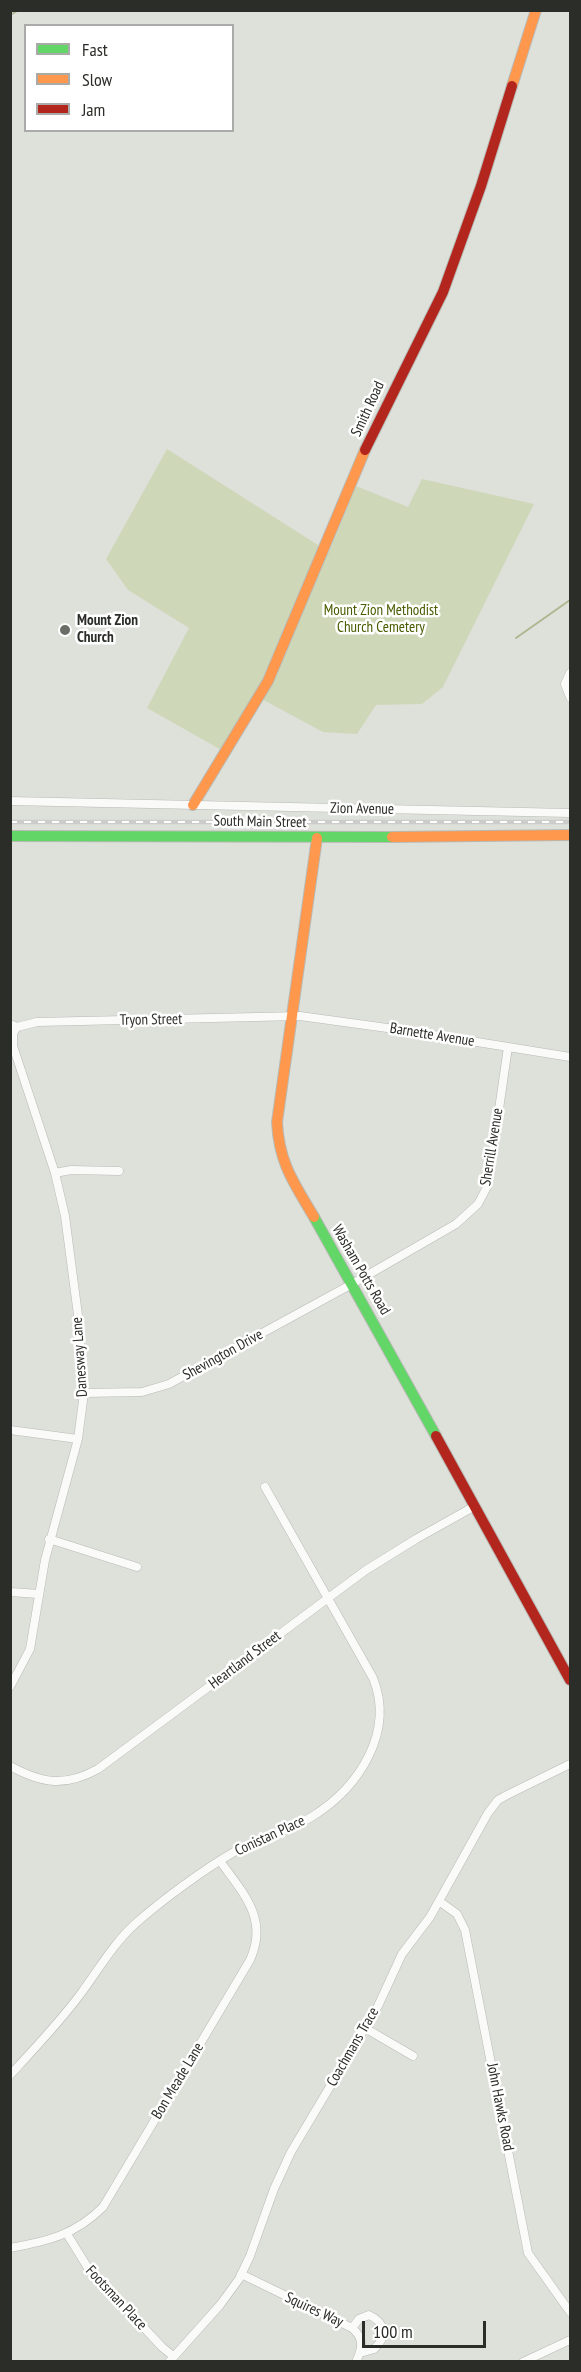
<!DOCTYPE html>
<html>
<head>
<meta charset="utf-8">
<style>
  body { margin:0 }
  #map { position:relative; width:581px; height:2372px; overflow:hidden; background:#dee0da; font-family:"PT Sans Narrow",sans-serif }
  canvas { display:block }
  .frame { position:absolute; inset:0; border:12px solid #2b2d28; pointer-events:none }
  .legend { position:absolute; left:24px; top:24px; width:210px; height:108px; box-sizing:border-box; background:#fff; border:2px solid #aaaba9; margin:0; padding:8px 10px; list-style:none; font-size:18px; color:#2b2d28 }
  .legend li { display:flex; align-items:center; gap:12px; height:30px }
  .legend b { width:30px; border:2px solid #aaaba9 }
  .scale { position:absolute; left:362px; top:2321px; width:124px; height:27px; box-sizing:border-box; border:3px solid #2b2d28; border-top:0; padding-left:8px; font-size:18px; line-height:21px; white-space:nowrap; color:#2b2d28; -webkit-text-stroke:4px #fff; paint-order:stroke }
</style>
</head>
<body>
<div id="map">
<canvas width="581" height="2372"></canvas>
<div class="frame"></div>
<ul class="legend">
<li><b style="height:8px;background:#63d668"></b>Fast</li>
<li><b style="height:8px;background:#ff974d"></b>Slow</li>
<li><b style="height:8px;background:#b3261e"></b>Jam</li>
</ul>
<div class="scale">100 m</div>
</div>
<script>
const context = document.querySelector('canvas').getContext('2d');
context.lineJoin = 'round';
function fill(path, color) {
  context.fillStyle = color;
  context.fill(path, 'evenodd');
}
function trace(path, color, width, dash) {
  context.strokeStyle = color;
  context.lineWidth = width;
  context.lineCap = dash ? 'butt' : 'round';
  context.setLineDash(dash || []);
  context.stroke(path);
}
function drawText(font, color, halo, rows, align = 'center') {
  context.font = font + ' "PT Sans Narrow",sans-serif';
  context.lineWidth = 5;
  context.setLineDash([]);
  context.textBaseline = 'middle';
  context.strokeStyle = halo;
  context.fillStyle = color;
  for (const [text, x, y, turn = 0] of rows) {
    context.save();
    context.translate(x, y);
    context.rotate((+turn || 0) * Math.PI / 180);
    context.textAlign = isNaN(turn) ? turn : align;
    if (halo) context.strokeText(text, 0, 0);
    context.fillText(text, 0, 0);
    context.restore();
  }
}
fill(new Path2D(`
  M167,449l162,103 27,-66 52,21 14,-28 112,25 -91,183 -21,17 -46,1 -19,29 -34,-2 -67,-36 -33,55 -76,-43 42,-80 -61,-38 -22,-31z`), '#ced8b8');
trace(new Path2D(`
  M10,15l9,-5
  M516,638l54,-38
  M10,1302v46`), '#acb990', 2);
const street = new Path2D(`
  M570,673l-5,11 5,13
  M10,801l560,12
  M10,1024l7,3 20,-5 263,-6 109,15 161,26
  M55,1173l16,-3 48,1
  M84,1393l58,-1 27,-8 183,-100 104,-60 22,-20 10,-19 20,-138
  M10,1430l68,9
  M49,1539l88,28
  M10,1592l29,2
  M10,1687l20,-38 15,-89 33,-121 6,-46 -6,-78 -13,-99 -10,-43 -42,-127v-13l4,-6
  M10,1766c33,18 55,21 88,3l268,-199 50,-31 59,-33
  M439,1901l18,13 8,16 63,323 42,59
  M365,2028l48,28
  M10,2075c25,-27 50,-53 72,-83 17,-23 31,-48 53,-68 27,-24 68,-54 99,-72 25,-15 55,-21 79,-36 46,-29 82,-84 60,-138l-108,-191
  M67,2234l21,34 74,79 11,9
  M10,2248c38,-7 65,-13 93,-41l147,-247c19,-41 -7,-67 -30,-99
  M241,2274l111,54c12,10 11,19 4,34
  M352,2328l7,-9 10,-4c17,8 19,21 5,34l-14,4
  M169,2362l51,-57 19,-26 11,-23 24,-67 17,-37 87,-146 24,-52 28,-37 58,-104 10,-13 9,-5 63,-31
  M523,2362l47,-22`);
const fast = new Path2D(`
  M10,836l382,1
  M314,1217l122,219`);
const slow = new Path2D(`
  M512,86l24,-76
  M193,805l75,-124 97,-231
  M392,837l178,-2
  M314,1217c-20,-34 -35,-54 -37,-95l40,-284`);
const jam = new Path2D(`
  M365,450l78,-158 38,-106 31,-100
  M436,1436l134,244`);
trace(street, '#b8bab5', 9);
trace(fast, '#b8bab5', 12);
trace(slow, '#b8bab5', 12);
trace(jam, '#b8bab5', 12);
trace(street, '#fafaf9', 8);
trace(fast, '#63d668', 10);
trace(slow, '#ff974d', 10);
trace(jam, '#b3261e', 10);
const rail = new Path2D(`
  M10,822h560`);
trace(rail, '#cccccb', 4.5);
trace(rail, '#fff', 2, [7]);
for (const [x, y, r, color] of [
  [65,630,6,"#6a6c66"]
]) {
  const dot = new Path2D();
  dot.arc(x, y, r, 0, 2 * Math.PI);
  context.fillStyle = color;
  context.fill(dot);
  trace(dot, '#fff', 2);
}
drawText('15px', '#2b2d28', '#fff', [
  ["Smith Road",368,409,-65],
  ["Zion Avenue",362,809,1],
  ["South Main Street",260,822,1],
  ["Tryon Street",151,1020,-1],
  ["Barnette Avenue",432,1035,9],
  ["Sherrill Avenue",492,1147,-81],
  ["Washam Potts Road",361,1270,60],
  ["Shevington Drive",223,1355,-29],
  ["Danesway Lane",80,1357,-94],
  ["Heartland Street",245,1660,-37],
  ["Conistan Place",270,1836,-25],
  ["Coachmans Trace",353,2047,-60],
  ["Bon Meade Lane",178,2081,-59],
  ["John Hawks Road",500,2107,79],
  ["Footsman Place",116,2298,47],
  ["Squires Way",314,2310,25]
]);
drawText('15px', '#495c00', '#fff', [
  ["Mount Zion Methodist",381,611],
  ["Church Cemetery",381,628]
]);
drawText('bold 15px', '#2b2d28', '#fff', [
  ["Mount Zion",77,621],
  ["Church",77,638]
], 'left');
</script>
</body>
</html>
